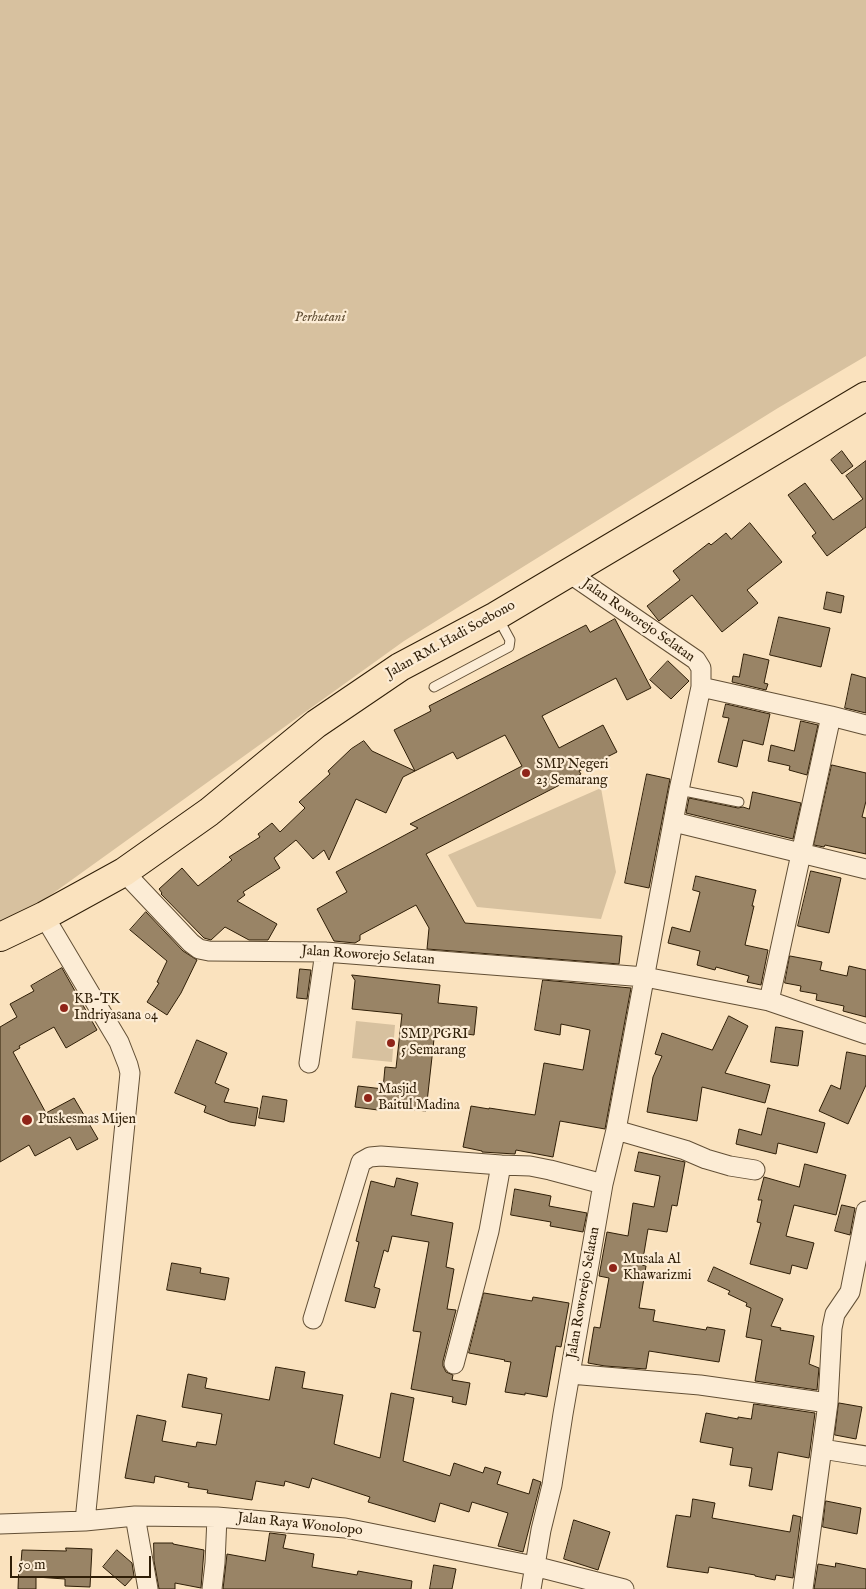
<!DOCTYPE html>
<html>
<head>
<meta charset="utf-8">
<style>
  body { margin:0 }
  #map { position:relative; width:866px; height:1589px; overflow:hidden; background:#fae2be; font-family:"IM FELL English",serif }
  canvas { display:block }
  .scale { position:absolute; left:10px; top:1556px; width:141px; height:22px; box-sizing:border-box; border:2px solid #2f1e07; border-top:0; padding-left:6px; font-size:15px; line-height:18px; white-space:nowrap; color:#2f1e07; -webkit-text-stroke:4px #fcecd5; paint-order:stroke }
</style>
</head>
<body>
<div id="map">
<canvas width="866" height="1589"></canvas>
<div class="scale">50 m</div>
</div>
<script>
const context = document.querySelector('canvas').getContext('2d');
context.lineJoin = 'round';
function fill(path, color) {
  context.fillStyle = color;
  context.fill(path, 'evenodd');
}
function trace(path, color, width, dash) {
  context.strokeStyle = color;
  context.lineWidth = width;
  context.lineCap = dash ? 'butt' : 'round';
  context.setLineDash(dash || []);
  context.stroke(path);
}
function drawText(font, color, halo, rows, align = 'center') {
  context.font = font + ' "IM FELL English",serif';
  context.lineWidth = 4.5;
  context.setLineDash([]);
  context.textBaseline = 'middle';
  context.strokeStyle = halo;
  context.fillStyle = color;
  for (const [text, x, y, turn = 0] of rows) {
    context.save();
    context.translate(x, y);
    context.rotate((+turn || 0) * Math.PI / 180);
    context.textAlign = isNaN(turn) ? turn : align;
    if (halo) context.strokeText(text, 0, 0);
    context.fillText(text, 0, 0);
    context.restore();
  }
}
fill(new Path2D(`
  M0,0h866v356l-88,52 -374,233 -395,284 -9,4z
  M601,788l15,84 -15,47 -124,-12 -29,-52z
  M356,1021l39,4 -3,37 -40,-4z`), '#d7c19f');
const building = new Path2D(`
  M842,451l11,15 -11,8 -11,-14z
  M866,461v66l-39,29 -15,-20 4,-3 -28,-38 17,-12 28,37 30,-21 -17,-23z
  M750,523l32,39 -35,28 11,13 -36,29 -30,-37 -33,26 -1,-1 -11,-14 33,-26 -7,-9 36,-28 2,2 15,-12 5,6z
  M827,592l17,4 -3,17 -17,-4z
  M779,617l51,11 -9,39 -51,-12z
  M615,619l36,69 -24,12 -11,-22 -74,38 17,32 44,-23 14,27 -38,19 2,3 -155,80 39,69 157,13 -3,28 -192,-15 2,-21 -13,-23 -56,30v5l-5,3 -21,-2 -17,-32 30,-17 -11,-20 82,-44 -8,-4 112,-58 -17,-31 -48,24 -4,-7 -38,19 -21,-41 37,-19 -2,-5 157,-81 4,7z
  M744,654l25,6 -5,23 4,1 -2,6 -34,-8 1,-6 6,1z
  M668,661l21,20 -18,18 -21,-19z
  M852,674l14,4v35l-21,-5z
  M726,704l44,10 -7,31 -20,-5 -6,27 -19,-5 11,-44 -6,-1z
  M801,721l17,4 -11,50 -18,-5 1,-4 -22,-5 3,-16 23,6z
  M364,741l8,10 43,20 -12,6 -17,36 -30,-14 -27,61 -5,-10 -11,9 -17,-19 -22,18 6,10 -37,24 2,3 -8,6 40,23 -9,16h-19l-24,-13 -14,13 -7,-2 -43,-44 1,-1 -3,-4 23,-21 16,18 34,-26 -3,-3 31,-20 -2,-3 14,-11 8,9 25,-24 -6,-6 31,-28 -2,-3 23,-22z
  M832,765l34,8v28l-4,16 4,1v36l-41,-9 -1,2 -10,-2z
  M647,774l23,5 -21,109 -24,-5z
  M753,792l48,11 -8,36 -107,-26 3,-15 49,10 5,-1 6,2z
  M811,871l30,7 -12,55 -31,-7z
  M696,876l60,14 -4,16h2l-9,39 23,5 -7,35 -14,-3 2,-6 -33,-9 -1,3 -18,-5 3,-14 -32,-8 4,-16 18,5 10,-40 -7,-2z
  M146,912l37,39 14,9 -16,33 -14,22 -20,-13 12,-19 -2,-1 10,-21 -37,-31z
  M790,956l32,6 -2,8 27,6 2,-10 17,4v47l-23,-6 1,-5 -28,-6 1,-6 -17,-3 1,-5 -16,-3z
  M62,968l35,62 -31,18 -12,-21 -35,19 1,2 -7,4 33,61 28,-15 24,41 -21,11 -7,-13 -35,19 -6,-11 -29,17v-135l17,-10 -7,-13 24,-13 -3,-5z
  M300,969l11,1 -4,29 -10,-1z
  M352,975l88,10 -2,18 39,4 -3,28 -39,-5 -9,81 -47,-5 -1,4 -23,-3 3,-21 25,3 2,-22 11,1 6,-54 -50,-5 3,-28z
  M543,980l88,8 -26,141 -45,-8 -7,36 -37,-7 -1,4 -33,-2v-1l-19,-4 8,-41 18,3v-1l46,7 9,-52 39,7 7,-40 -29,-6 -1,11 -25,-5z
  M729,1016l19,10 -23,47 45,12 -5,18 -63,-16 -5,34 -50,-9 6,-35 9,-21 -7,-2 7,-21 50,17z
  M776,1027l27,4 -5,35 -27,-4z
  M197,1040l30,13 -12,30 14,6 -5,13 34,6 -3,18 -25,-4 -26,-10 2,-6 -31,-13z
  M847,1052l19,4v29l-18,39 -29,-13 12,-26 9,4z
  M263,1096l24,4 -3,22 -25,-4z
  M768,1108l57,15 -8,30 -39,-10 -2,11 -40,-10 3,-15 22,6z
  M639,1152l46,10 -8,44 -5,-1 -5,27 -19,-3 -6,36 4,1 -7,42 16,2 -2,11 53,9 1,-3 18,3 -6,32 -70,-11 -3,18 -41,-3 -17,-3 6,-36 6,1 9,-50 -10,-2 8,-44 21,4 5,-33 21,4 6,-31 -25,-5z
  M805,1164l41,11 -10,40 -42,-10 -8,31 28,7 -7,26 -15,-4 -2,9 -40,-10 11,-41 -4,-1 5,-22h-4l6,-23 35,10z
  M397,1178l21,5 -7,32 42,8 -7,44 8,2 -7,40 9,1 -13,51v5l3,6 7,3 -1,5 18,3 -4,22 -14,-3 1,-5 -42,-8 10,-57 -8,-1 16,-89 -37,-6 -4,16 -4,-2 -10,37 6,2 -5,19 -30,-7 14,-59 -3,-1 15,-60 23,6z
  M515,1189l36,7 -2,10 38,7 -4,19 -33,-6 1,-4 -40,-7z
  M842,1205l13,3 -5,27 -15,-4z
  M172,1263l29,5 -1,5 29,5 -4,22 -58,-10z
  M714,1267l69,32 -12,27 10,2 -1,2 34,6 -5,28 10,4 -2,22 -62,-9 7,-41 -16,-3 5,-29 -5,-2 1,-3 -19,-9 2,-3 -22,-10z
  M484,1293l48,8 1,-4 36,6 -8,44 -5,-1 -9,51 -22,-4v2l-20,-3 6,-30 -7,-1 1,-1 -36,-7z
  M276,1367l29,5 -3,16 41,7 -9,49 46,14 11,-65 23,5 -11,63 47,15 4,-13 29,10 2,-6 16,5 -4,12 32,10 4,-15 8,3 -18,70 -25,-6 10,-33 -36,-11 -3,10 -29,-9 -5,19 -67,-20 2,-5 -58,-19 -3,10 -24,-7 -1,5 -28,-5 -4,19 -45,-7 1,-3 -20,-3 1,-4 -34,-7 -1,7 -29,-5 12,-63 29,6 -4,20 34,6 1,-5 19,3 6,-31 -40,-7 6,-33 19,4 -2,10 64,12z
  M839,1403l23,4 -6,32 -21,-4z
  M754,1404l61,9 -6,45 -31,-6 -6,38 -23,-4 3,-18 -22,-3 3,-17 -33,-6 6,-29 32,6v-2l13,2z
  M693,1499l22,4 -3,15 78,14 3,-17 8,2 -8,61 -17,-3 -1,5 -20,-4v-1l-46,-8 -1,6 -41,-6 9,-52 14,2z
  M826,1501l35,7 -4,26 -34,-7z
  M574,1520l36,12 -12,38 -34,-11z
  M270,1533l16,2 -3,13 31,6 -2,13 45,8 1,-4 54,10 -1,8h-188l4,-35 38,7z
  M154,1543h19v1l31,6 -3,38 -26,-5v6h-16l-5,-28z
  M66,1548l26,1 -2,38 -25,-1v-7l-29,-2v12h-18l1,-27 2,1 1,-13 44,1z
  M117,1550l15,13 2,13 -9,10 -22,-19z
  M836,1563l30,6v20h-52l4,-25 17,3z
  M434,1565l22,4 -4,20h-22z`);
fill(building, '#998466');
trace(building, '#2f1e07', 1);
const lane = new Path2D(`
  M434,687l75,-40 1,-7 -12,-22
  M679,790l60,12`);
const street = new Path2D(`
  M701,687l130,29 35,9
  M674,822l192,47
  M124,872l67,71 8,6 10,2 116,1 320,25 124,24 97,33
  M44,916l75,126 9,23 2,8 -45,448
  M769,1001l62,-285
  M309,1063l16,-111
  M616,1130l69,20 21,9 24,7 25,4
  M501,1165l29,1 20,4 53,14
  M313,1319l48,-157 9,-5 11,-1 120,9 -12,66 -35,133
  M570,1374l130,11 128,18
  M822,1449l44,7
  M135,1516l13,73
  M0,1524l85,-3 50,-5 82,1 128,11 189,38 90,23
  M212,1589l3,-26 2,-46
  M531,1589l10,-59 11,-45 11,-71 40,-230 13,-54 63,-340 22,-103v-19l-5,-8 -127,-87
  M803,1589l25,-186 4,-75 3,-14 15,-22 16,-81`);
const primary = new Path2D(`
  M0,937l44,-21 80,-44 85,-60 107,-88 84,-57 96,-51 370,-220`);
trace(lane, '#624f35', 11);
trace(street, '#624f35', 21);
trace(primary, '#2f1e07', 30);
trace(lane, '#fcecd5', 9);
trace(street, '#fcecd5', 19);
trace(primary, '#fae2be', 28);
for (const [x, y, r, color] of [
  [526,773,5,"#8f2418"],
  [64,1008,5,"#8f2418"],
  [391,1043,5,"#8f2418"],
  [368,1098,5,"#8f2418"],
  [27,1120,6,"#8f2418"],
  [613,1268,5,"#8f2418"]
]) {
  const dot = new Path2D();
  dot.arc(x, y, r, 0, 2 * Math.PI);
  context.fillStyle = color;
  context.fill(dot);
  trace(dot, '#fcecd5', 2);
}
drawText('italic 14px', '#614f35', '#fcecd5', [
  ["Perhutani",320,318]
]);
drawText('14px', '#2f1e07', '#fcecd5', [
  ["Jalan Roworejo Selatan",638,621,35],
  ["Jalan RM. Hadi Soebono",451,640,-29],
  ["Jalan Roworejo Selatan",368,956,4],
  ["Jalan Roworejo Selatan",584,1293,-80],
  ["Jalan Raya Wonolopo",300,1525,6]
]);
drawText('14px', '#2f1e07', '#fcecd5', [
  ["SMP Negeri",536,765],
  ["23 Semarang",536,781],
  ["KB-TK",74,1000],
  ["Indriyasana 04",74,1016],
  ["SMP PGRI",401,1035],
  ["5 Semarang",401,1051],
  ["Masjid",378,1090],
  ["Baitul Madina",378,1106],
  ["Puskesmas Mijen",38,1120],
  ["Musala Al",623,1260],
  ["Khawarizmi",623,1276]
], 'left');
</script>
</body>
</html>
